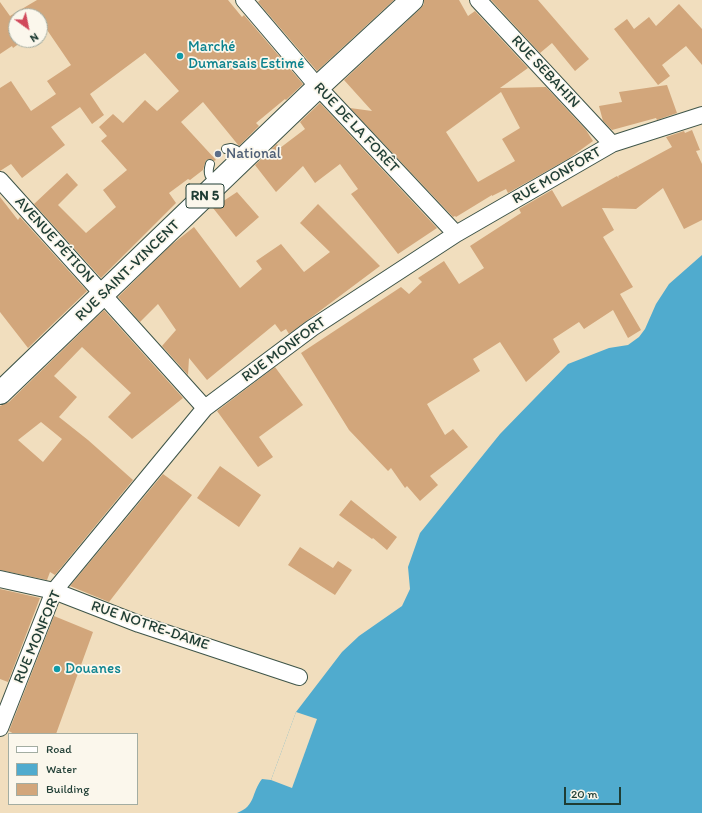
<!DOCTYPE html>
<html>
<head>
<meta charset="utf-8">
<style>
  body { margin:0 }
  #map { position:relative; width:702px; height:813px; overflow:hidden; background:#f1debe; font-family:Itim,sans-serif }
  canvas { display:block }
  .legend { position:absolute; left:8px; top:733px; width:130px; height:72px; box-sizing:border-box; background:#fbf7ec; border:1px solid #a3ada2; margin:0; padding:5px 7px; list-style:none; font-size:12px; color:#1f3d34 }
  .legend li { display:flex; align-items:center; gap:8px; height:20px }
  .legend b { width:20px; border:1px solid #a3ada2 }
  .north { position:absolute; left:8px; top:8px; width:40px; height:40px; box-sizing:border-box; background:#fbf7ec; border:1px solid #a3ada2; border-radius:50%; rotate:147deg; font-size:11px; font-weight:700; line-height:16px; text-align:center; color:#1f3d34 }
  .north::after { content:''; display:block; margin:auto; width:14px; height:18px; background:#d1495b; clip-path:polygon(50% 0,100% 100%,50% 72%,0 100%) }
  .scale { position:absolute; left:564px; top:787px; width:57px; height:18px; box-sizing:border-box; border:2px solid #1f3d34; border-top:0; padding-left:5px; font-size:12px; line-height:14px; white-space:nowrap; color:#1f3d34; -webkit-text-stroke:3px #fbf7ec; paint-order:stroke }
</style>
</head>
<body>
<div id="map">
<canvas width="702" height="813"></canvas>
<ul class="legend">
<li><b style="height:5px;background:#fff"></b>Road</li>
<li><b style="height:11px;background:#50abce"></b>Water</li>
<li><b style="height:11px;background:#d2a67b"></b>Building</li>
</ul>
<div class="north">N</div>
<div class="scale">20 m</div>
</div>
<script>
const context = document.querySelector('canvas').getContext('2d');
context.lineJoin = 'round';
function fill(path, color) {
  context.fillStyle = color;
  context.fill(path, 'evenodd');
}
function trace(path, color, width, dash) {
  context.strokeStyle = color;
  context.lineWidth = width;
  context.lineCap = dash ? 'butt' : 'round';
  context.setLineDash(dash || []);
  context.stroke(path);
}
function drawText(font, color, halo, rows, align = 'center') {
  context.font = font + ' Itim,sans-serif';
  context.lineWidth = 3.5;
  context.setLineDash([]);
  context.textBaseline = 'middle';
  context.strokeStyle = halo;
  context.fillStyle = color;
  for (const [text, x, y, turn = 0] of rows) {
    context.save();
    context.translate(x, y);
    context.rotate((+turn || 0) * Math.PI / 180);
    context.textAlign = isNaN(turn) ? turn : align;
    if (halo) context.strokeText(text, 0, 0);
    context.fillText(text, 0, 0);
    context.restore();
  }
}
fill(new Path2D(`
  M702,255v558h-465c19,-7 14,-20 25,-34l9,1 25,-68 46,-60 17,-16 43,-30 8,-17 -2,-22 12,-34 80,-99 68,-70 41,-16 19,-3 11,-8 6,-8 11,-25 13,-20z`), '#50abce');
fill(new Path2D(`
  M296,712l21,7 -25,69 -21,-8z`), '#f1debe');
fill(new Path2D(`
  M37,0h191l14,17 2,-2 59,69 -17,16 -1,-1 -29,24 3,3 -20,20 -36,-44 -22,20 35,38 -2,1 -3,-2 -5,1 -3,10 -13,10 -2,-1 -19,14 7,10 -75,75 -67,-74 33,-31 11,12 -20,20 28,28 30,-26 -13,-17 24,-20 -26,-29 6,-5 -8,-9 14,-13 10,9 22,-23 12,11 22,-20 -34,-38 -55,41 14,21 -12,9 -12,-17 -29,20 14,18 -43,33 -11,-14 -11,7v-83l11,-7 20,30 25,-17 -9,-13 24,-16 -26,-38 -5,3v-14h-24v24h8l-11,8 -1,-2 -12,8v-52l10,14z
  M260,0h134l-77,71 -59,-69z
  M424,0h35l9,16 7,-5 53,57 -28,20 46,-1 40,43 7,11 -25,18 -60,34 -2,-4 -14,7v-1l-36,22 -1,-1 -2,1 -103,-109 22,3 -28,-31 76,-71 4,-5zM501,92l19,36 -18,11 13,22 -37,21 -32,-50z
  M491,0h47l51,59 -14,12 -23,-28 -12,10z
  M679,4l23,25v36l-16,-19 -24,19 8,11 -12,9 -44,-56 13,-10 7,10 15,-12 7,9z
  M667,85l10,28 -20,7 -1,-2 -44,12 -9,-9 -4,-15 23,-4 -3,-10z
  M320,103l117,125 -39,26 -47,-60 7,-5 -18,-25 -25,19 -12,-17 -27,26 -21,-27 22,-21 3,4 25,-19 -5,-7z
  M692,130l8,20 -4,1 6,13v56l-18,9 -21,-41 -27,21 -34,-1 12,22 -11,7 30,50 -13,7 21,36 -13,8 -15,-28 -29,19 -5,-7 -26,17 7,13 -34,30 -26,-40 -27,17 7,12 -53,33 18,31 8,-6 15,18 -38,29 8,9 -18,16 -13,-15 -2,2 -14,-20 -3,3 -39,-41 -48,-77 100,-66 8,7 13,-12 -4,-4 26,-17 15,23 25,-16 -14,-22 51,-33 -2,-4 33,-19 10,17 55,-31 2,2 -1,-2 54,-29 -6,-10 18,-6 1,2z
  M237,192l22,25 -23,20 -23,-29z
  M0,197l18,23 2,-3 67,74 -59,57 -28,-36z
  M318,204l62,62 -91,68 -3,-5 -5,3 -6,-8 -68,56 -18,-22 -1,17 -26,-29 14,-16 -18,-26 -18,18 -22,-25 52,-51 24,-19 46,61 22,-19 -6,-8 25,-17 23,28 26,-20 -30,-29z
  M104,310l79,88 -51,41 -24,-22 23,-24 -49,-46 -28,29 23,21 -18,20 29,23 45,40 -78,95 -5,-3 -3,8 -47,-10v-164l9,-4zM41,422l21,17 -19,23 -25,-22z
  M275,367l28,38 -44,32 14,20 -15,10 -41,-56z
  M220,466l41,29 -22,32 -42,-29z
  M163,474l29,21 -83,107 -39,-16z
  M351,500l46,37 -10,13 -14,-12 -1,1 -33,-24z
  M300,547l33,21 5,-7 14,9 -17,25 -47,-30z
  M0,589l40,9 -32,84 -8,-3z
  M54,616l39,16 -37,102h-42l-5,-3z`), '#d2a67b');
const service = new Path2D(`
  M226,149l5,-1 5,2 8,8
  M210,164c-3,10 -1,13 7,19`);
const minor = new Path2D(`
  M244,0l74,87 138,147
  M478,0l134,144
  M0,180l205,228
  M0,579l54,12 85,33 160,53
  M0,728l54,-137 151,-183 107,-80 144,-94 156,-90 90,-29`);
const primary = new Path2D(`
  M0,393l318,-306 94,-87`);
trace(service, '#3e5549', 10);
trace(minor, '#3e5549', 18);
trace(primary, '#3e5549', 24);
trace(service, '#fff', 8);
trace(minor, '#fff', 16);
trace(primary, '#fff', 22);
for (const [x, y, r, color] of [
  [180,56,4,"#0f9aa8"],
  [218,154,4,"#5c6f8a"],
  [57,669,4,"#0f9aa8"]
]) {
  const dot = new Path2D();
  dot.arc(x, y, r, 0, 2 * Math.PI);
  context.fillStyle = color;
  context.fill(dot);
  trace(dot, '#fbf7ec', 1.5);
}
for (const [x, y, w] of [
  [205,196,38]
]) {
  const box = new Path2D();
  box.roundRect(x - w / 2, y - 12, w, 24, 3);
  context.fillStyle = '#fbf7ec';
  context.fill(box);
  trace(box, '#1f3d34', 1);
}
drawText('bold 14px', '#1f3d34', null, [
  ["RN 5",205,196]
]);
drawText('15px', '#0d838f', '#fbf7ec', [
  ["Marché",188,47],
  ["Dumarsais Estimé",188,64],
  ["Douanes",65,669]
], 'left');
drawText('15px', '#1f3d34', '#fbf7ec', [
  ["RUE SEBAHIN",545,72,47],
  ["RUE DE LA FORÊT",356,128,47],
  ["RUE MONFORT",557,176,-30],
  ["AVENUE PÉTION",54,240,48],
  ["RUE SAINT-VINCENT",128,271,-44],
  ["RUE MONFORT",284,350,-36],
  ["RUE NOTRE-DAME",150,626,19],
  ["RUE MONFORT",38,637,-67]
]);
drawText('15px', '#4e5e75', '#fbf7ec', [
  ["National",226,154]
], 'left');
</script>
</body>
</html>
